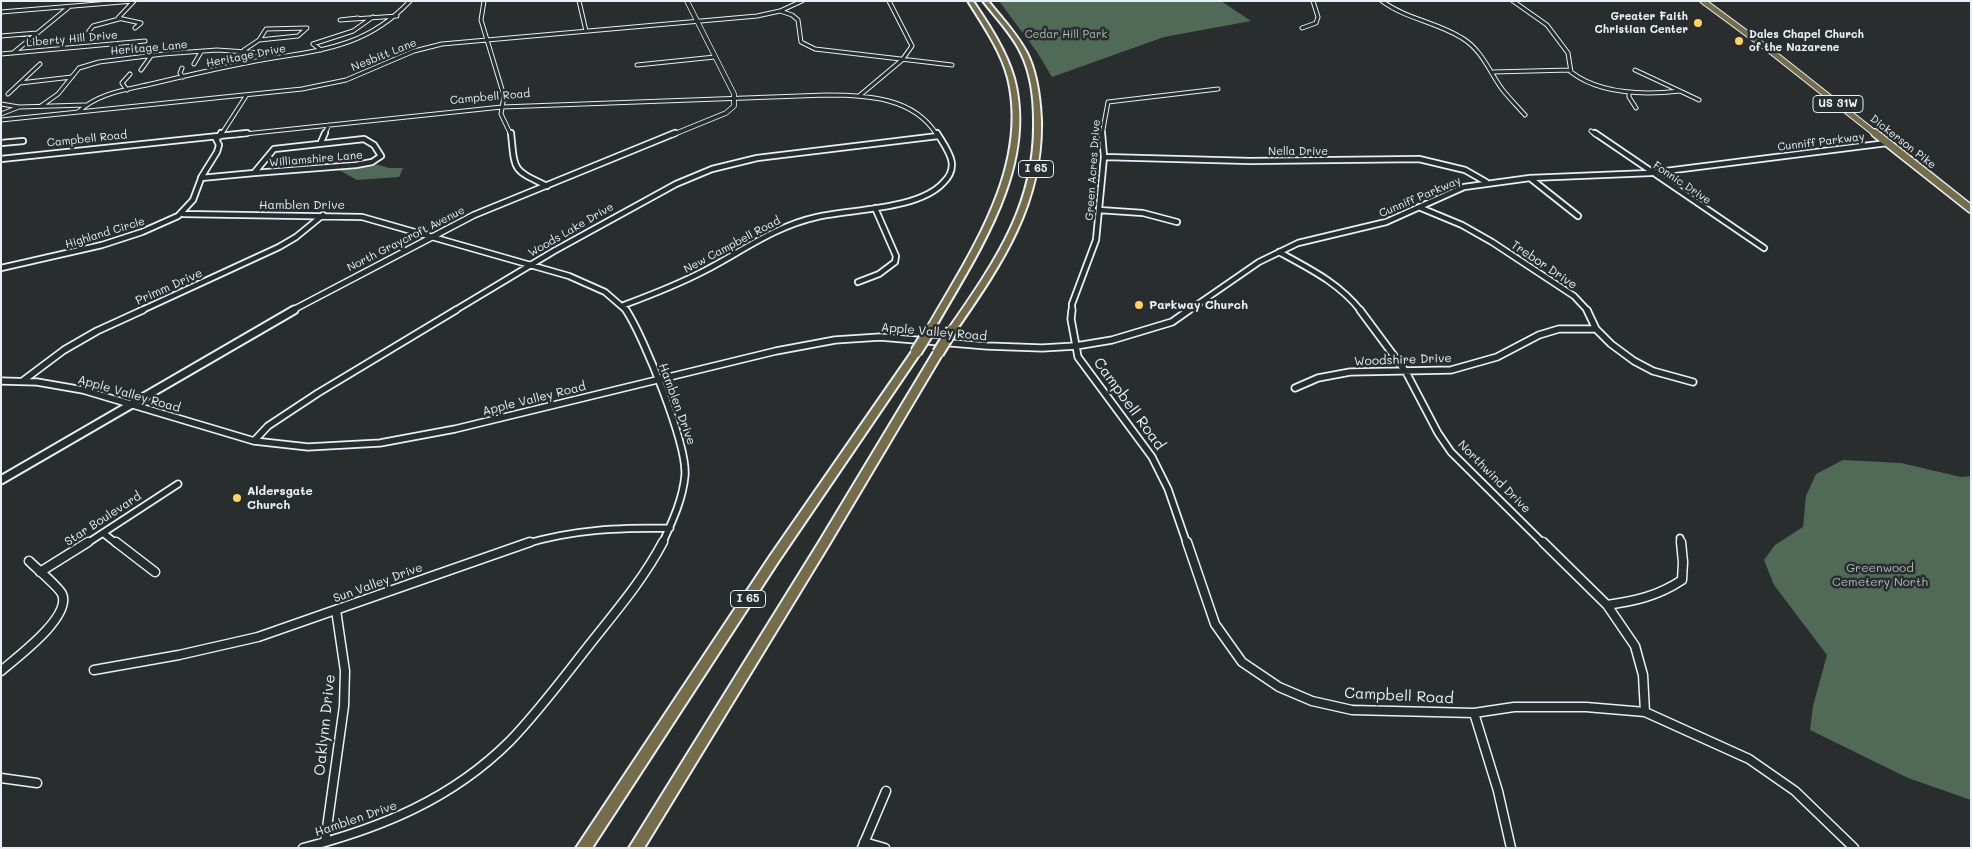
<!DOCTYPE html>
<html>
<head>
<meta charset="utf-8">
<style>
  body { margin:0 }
  #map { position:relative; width:1972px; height:849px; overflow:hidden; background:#2a2d2e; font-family:Mali,sans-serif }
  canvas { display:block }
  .frame { position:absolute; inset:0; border:2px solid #e8f1f8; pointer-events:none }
</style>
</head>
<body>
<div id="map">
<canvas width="1972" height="849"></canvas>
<div class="frame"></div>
</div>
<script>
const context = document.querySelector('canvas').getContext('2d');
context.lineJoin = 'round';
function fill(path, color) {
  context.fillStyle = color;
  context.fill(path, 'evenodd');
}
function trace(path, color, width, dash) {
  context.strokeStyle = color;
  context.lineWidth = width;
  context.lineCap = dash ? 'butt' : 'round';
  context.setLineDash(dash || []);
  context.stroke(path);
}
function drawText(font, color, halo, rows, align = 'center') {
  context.font = font + ' Mali,sans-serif';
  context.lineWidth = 5;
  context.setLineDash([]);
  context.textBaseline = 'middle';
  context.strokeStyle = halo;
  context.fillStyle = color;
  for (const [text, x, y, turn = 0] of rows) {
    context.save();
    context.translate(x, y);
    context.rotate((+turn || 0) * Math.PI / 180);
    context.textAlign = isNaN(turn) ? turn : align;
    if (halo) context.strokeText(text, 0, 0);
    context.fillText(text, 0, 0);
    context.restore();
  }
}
fill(new Path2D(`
  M999,1h222l30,20 -87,16 -112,40 -15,-25z
  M375,164l14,4h14l-4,9 -42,3 -20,-11z
  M1843,460l58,3 60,14 10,-1v324l-63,-22 -98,-48 3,-24 14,-51 -53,-70 -10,-25 11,-15 28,-18 3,-31 10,-22z`), '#516a58');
const minorFar3 = new Path2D(`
  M134,1l-16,17 23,5 -6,5
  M484,1l-3,19 23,76 -3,18 10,21
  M579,1l7,30
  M1382,1c24,18 55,21 80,37 20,12 27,33 40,51 7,9 15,17 23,26
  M1513,1l34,24 21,28 3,19c30,23 73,23 109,19l-45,-21
  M780,11l12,4 6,5 3,22 14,7 137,16
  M1,12l133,-11
  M358,18l-18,2 57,-4
  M307,28l-9,8 -39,4 7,-11z
  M1302,28l14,-5 2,-6 -5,-16
  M89,31l4,-5 26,-7
  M1,36l36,-3
  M244,50l15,-10
  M321,50l-8,-6 40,-13 20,-14
  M13,53l56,-46
  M1,54l144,-13
  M194,64l7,-12
  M637,65l78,-8
  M182,68l-2,5 3,4
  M141,70l10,-14
  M1493,72l77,-2
  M20,83l52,-6
  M127,90l-5,-7 8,-9
  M1680,91l19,9
  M1629,92v5l7,11
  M8,94l32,-30
  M859,96l43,-36 10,-14 -23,-45
  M1,104l18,3 66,-2
  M41,106l17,-12 21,-26 20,-6 64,-8 54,-4 44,3 13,5
  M78,112c20,-19 47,-22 73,-28 34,-8 67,-16 100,-22 63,-12 112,-11 159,-61
  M1,114l18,-7
  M1,120l301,-31 44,-9 68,-29 28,-7 315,-28 23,-5 22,-10
  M1591,131l5,4
  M221,135l25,-39
  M235,135l267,-28 324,-12c40,0 88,2 111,40
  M324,135l5,-10
  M1102,135l6,-33 110,-13`);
const minorFar2 = new Path2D(`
  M511,133c4,39 1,36 36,53
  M1595,133l169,115
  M219,137l2,-4
  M364,139l10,6 7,11 -9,6 -16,3 -102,8 20,-24z
  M321,142l4,-9
  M1,143l22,-2
  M1104,157l146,4 169,-2 46,11 21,12
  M1,159l246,-26
  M201,178l53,-5
  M1530,178l48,38
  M1421,208l41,17 30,17 82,54 14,15
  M1099,210l44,3 34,9
  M183,214l179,3 207,59 36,16 22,19
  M1279,252c31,17 60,31 82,59
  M1,268l101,-23 40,-13 36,-16 15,-16 9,-24 15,-24 2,-7 -4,-8
  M858,282l21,-8 16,-12 1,-6 -21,-48
  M624,305c27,-10 55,-21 80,-34 37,-19 71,-45 113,-54 34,-8 101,-7 126,-34 18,-17 5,-32 -6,-50
  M140,311l139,-64 17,-10 27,-22
  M454,311l100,-60 122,-67 36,-15 45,-11 181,-22
  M1072,311v-7l24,-64 8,-83 -2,-24
  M1188,311l71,-49 39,-19 88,-21 78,-35 66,-9 120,-5 237,-30`);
const minorFar1 = new Path2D(`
  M626,310c18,27 61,134 59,165 -2,24 -13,47 -23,69
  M1072,310l-1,9 7,38 74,100 16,32 19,55
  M1360,310l46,62 32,61 13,19 93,92
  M1587,310l9,19 15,15 23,17 19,10 40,11
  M24,380l40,-30 33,-19 46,-21
  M1,381l36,1 46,8 171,51 54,6 72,-4 75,-14 321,-78 59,-11 45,-3 107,9 55,2 34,-2 36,-6 60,-18 17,-12
  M1295,388l23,-10 32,-6 101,-2 46,-13 42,-22 20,-6h37
  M254,441l14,-15 50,-33 138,-83
  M103,533l14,11
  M1680,538l1,6
  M86,544l92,-60
  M525,544c51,-15 93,-16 145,-16`);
const minor = new Path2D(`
  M116,542l39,30
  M1187,542l28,82 27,38 37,25 33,14 40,9 122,3 40,-6h72l59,5 104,47 46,32 59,57
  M1543,542l64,63 28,41 8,29 2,37
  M40,572l48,-30
  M1607,605c28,-4 51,-9 75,-25l1,-18 -2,-20
  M94,670l85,-15 79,-18 272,-95
  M1,671c15,-13 71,-54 61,-77 -3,-7 -26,-26 -33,-33
  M1474,713l24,78 13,57
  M1,778l36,5
  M325,842l19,-136 1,-35 -9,-61
  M864,842l21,6
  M303,848c78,-20 149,-49 207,-107 29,-30 54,-64 80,-97 26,-33 53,-64 73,-102
  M862,848l24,-57`);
const tertiaryFar2 = new Path2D(`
  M672,135l54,-22 8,-7v-12l-47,-93`);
const tertiaryFar1 = new Path2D(`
  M291,311l183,-96 201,-82`);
const tertiary = new Path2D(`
  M1,480l293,-170`);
const primaryFar1 = new Path2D(`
  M1703,1l69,51 105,83`);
const primary = new Path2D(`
  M1875,133l96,76`);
const motorway = new Path2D(`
  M968,1h5c16,24 33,49 41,77 24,89 -37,176 -79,250l-4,3 -4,-3c42,-74 103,-160 81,-250 -7,-27 -25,-53 -40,-77z
  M983,1h5c14,17 29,33 39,52 10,20 13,45 14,67 2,85 -40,145 -86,212l-3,1 -4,-3c46,-67 88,-125 86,-210 0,-22 -3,-47 -13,-67 -9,-19 -25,-35 -38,-52z
  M916,349l5,3 -143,210 -186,286h-16l194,-292 143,-206z
  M938,350l5,3 -116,195 -183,300h-15l190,-306 114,-189z`);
trace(minorFar3, '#e8f1f8', 5);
trace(minorFar2, '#e8f1f8', 8);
trace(minorFar1, '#e8f1f8', 9);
trace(minor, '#e8f1f8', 11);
trace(tertiaryFar2, '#e8f1f8', 5.5);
trace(tertiaryFar1, '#e8f1f8', 8);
trace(tertiary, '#e8f1f8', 11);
trace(primaryFar1, '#e8f1f8', 7);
trace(primary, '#e8f1f8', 10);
trace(motorway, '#e8f1f8', 4);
trace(minorFar3, '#2a2d2e', 3);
trace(minorFar2, '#2a2d2e', 4.5);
trace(minorFar1, '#2a2d2e', 5.5);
trace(minor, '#2a2d2e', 8);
trace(tertiaryFar2, '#2a2d2e', 4);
trace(tertiaryFar1, '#2a2d2e', 5);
trace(tertiary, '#2a2d2e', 7);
trace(primaryFar1, '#746c4b', 5);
trace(primary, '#746c4b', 7);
fill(motorway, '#746c4b');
const motorwayBridge = new Path2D(`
  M916,352l15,-24
  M938,353l14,-23`);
trace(motorwayBridge, '#e8f1f8', 14, []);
trace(motorwayBridge, '#746c4b', 10);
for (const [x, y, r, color] of [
  [1698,23,5,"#ffd166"],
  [1739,41,5,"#ffd166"],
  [1139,305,5,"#ffd166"],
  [237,498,5,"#ffd166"]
]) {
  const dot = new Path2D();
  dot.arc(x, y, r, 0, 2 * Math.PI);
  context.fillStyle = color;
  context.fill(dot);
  trace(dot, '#2a2d2e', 2);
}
drawText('bold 11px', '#e8f1f8', '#2a2d2e', [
  ["Greater Faith",1688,17],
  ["Christian Center",1688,30],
  ["Dales Chapel Church",1749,35,"left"],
  ["of the Nazarene",1749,48,"left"]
], 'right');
drawText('11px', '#acbbb8', '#2a2d2e', [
  ["Cedar Hill Park",1066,35]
]);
drawText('11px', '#e8f1f8', '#2a2d2e', [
  ["Liberty Hill Drive",72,39,-5],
  ["Heritage Lane",149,48,-5],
  ["Nesbitt Lane",384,55,-22],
  ["Heritage Drive",246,56,-11],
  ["Campbell Road",490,97,-5],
  ["Campbell Road",87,139,-6],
  ["Cunniff Parkway",1821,142,-7],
  ["Dickerson Pike",1903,142,38],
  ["Nella Drive",1298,152],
  ["Williamshire Lane",316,159,-5],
  ["Green Acres Drive",1093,170,-86],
  ["Fonnic Drive",1682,183,34],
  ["Cunniff Parkway",1420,197,-23],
  ["Woods Lake Drive",571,230,-30],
  ["Highland Circle",105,233,-17],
  ["North Graycroft Avenue",406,239,-27],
  ["New Campbell Road",732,245,-28]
]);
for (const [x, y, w] of [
  [1838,104,50],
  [1036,169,35],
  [748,599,35]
]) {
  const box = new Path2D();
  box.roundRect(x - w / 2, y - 8.5, w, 17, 4);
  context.fillStyle = '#2a2d2e';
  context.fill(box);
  trace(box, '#e8f1f8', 1);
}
drawText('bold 11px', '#e8f1f8', null, [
  ["US 31W",1838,104],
  ["I 65",1036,169],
  ["I 65",748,599]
]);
drawText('12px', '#e8f1f8', '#2a2d2e', [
  ["Hamblen Drive",302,205],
  ["Trebor Drive",1544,265,34],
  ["Primm Drive",169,287,-24],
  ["Apple Valley Road",934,332,5],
  ["Woodshire Drive",1403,360,-2],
  ["Apple Valley Road",129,394,16],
  ["Apple Valley Road",534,399,-14],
  ["Hamblen Drive",677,404,70],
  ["Northwind Drive",1494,477,45],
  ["Star Boulevard",103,519,-33],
  ["Sun Valley Drive",378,583,-20],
  ["Hamblen Drive",356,819,-19]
]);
drawText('bold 12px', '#e8f1f8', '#2a2d2e', [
  ["Parkway Church",1149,305],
  ["Aldersgate",247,491],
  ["Church",247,505]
], 'left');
drawText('12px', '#acbbb8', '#2a2d2e', [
  ["Greenwood",1880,568],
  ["Cemetery North",1880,582]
]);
drawText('15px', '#e8f1f8', '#2a2d2e', [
  ["Campbell Road",1129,404,54],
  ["Campbell Road",1399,696,3],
  ["Oaklynn Drive",325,725,-84]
]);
</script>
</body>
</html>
